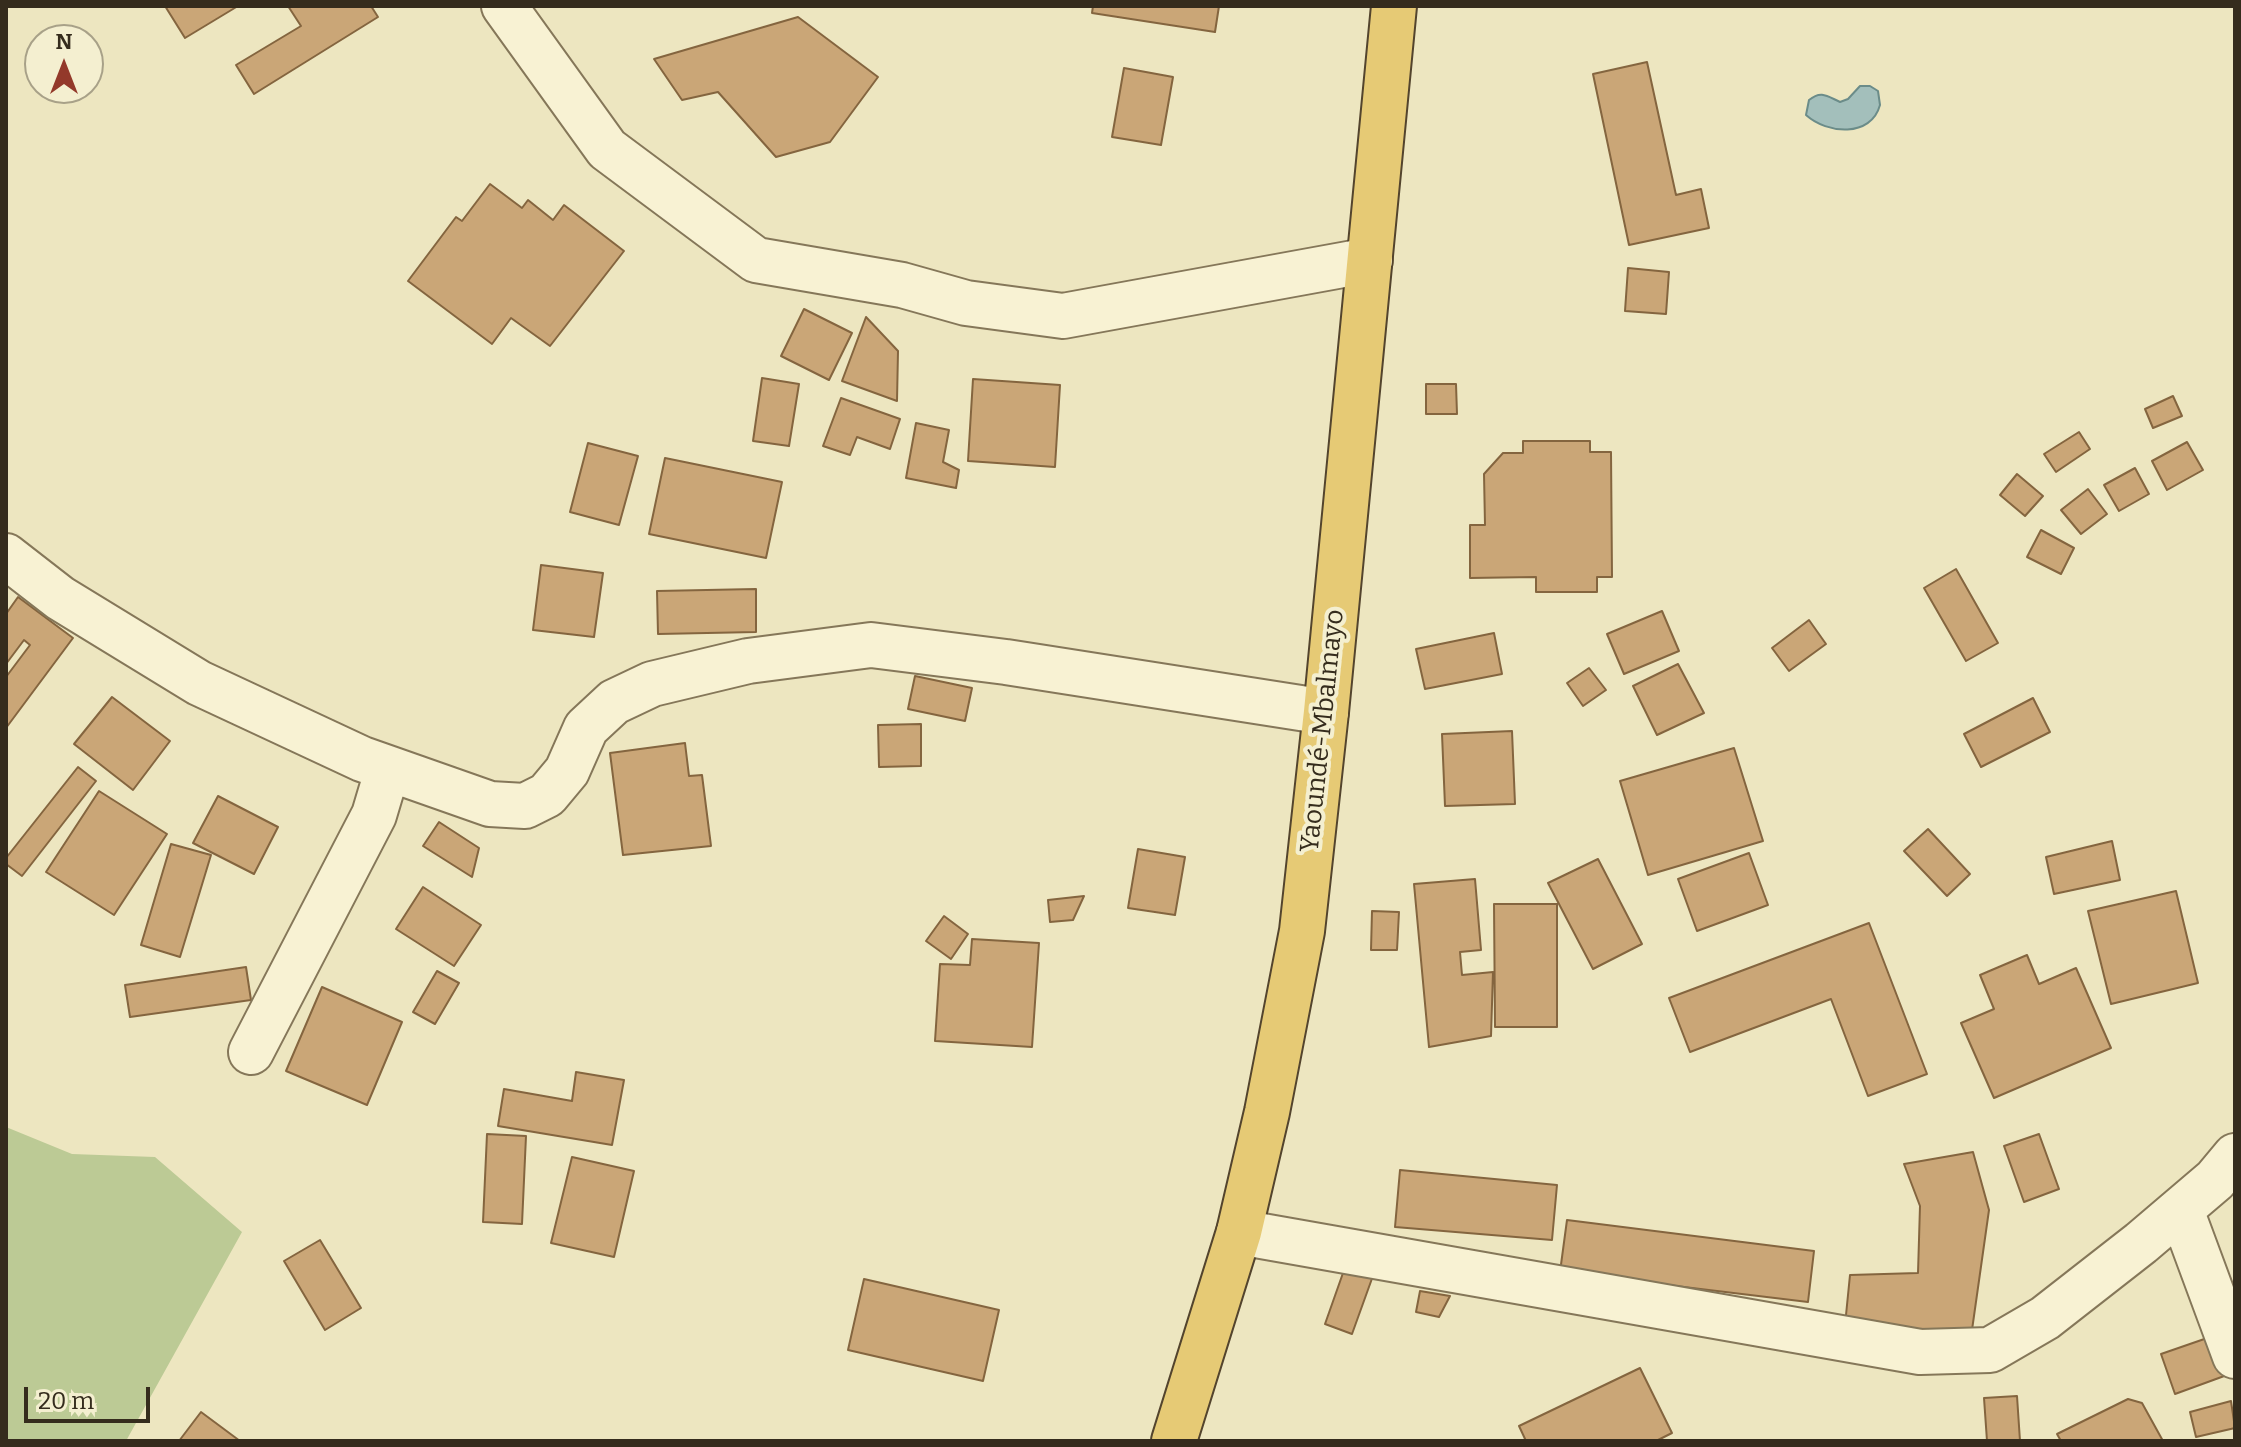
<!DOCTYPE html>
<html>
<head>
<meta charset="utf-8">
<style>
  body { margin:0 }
  #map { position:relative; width:2241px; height:1447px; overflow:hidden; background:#ede6c0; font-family:Bitter,serif }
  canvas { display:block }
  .frame { position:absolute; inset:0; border:8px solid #352c1d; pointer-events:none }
  .north { position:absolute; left:24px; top:24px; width:80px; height:80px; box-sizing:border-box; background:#f4efd0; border:2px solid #a8a188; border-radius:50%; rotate:0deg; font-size:22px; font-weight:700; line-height:32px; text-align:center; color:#352c1d }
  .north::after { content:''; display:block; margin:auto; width:28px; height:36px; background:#93392a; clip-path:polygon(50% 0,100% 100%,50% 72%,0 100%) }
  .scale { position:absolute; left:24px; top:1387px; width:126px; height:36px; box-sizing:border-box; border:4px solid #352c1d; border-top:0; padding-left:10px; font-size:24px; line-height:28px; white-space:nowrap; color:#352c1d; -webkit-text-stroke:6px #f4efd0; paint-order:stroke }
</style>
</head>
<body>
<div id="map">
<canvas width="2241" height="1447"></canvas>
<div class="frame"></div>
<div class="north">N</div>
<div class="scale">20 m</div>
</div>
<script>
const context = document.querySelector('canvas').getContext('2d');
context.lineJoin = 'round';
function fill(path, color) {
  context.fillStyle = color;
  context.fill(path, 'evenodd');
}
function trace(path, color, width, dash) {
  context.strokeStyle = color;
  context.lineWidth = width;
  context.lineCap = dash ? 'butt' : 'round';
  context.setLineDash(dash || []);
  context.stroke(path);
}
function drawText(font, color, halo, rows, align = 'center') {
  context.font = font + ' Bitter,serif';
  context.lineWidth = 8;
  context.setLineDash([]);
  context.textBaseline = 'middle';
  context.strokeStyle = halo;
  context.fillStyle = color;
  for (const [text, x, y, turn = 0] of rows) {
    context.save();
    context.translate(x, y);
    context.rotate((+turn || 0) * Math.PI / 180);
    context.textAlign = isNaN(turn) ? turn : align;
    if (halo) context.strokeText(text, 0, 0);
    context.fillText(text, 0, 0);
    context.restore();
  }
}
fill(new Path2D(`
  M6,1127l66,27 83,3 87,75 -116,209h-120z`), '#bcca95');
const water = new Path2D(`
  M1860,86h10l8,5 2,14c-9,33 -53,29 -74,10l3,-15c12,-10 18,-4 31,2l8,-3z`);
fill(water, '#a3bfbb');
trace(water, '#6b8c89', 2);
const building = new Path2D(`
  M165,6h73l-53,32z
  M288,6h83l7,11 -124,77 -18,-29 65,-39z
  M1093,6h126l-4,26 -123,-19z
  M798,17l80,60 -48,65 -54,15 -58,-65 -36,8 -28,-41z
  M1647,62l29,133 25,-6 8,39 -80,17 -36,-171z
  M1124,68l49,9 -12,68 -49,-8z
  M490,184l32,24 6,-8 25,20 11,-15 60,46 -74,95 -39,-28 -19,26 -84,-63 48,-64 6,4z
  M1628,268l41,4 -3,42 -41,-3z
  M804,309l48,24 -23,47 -48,-24z
  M866,317l32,34 -1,50 -55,-20z
  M762,378l37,6 -10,62 -36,-5z
  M973,379l87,6 -5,82 -87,-6z
  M1426,384h30l1,30h-31z
  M2173,396l9,20 -29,12 -8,-19z
  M841,398l59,21 -10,30 -33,-12 -7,18 -27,-9z
  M916,423l33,7 -6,32 16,8 -3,18 -50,-10z
  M2079,432l11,17 -34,23 -12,-18z
  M1523,441h67v11h21l1,125h-15v15h-61v-15l-66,1v-53h15l-1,-51 19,-21h20z
  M2187,442l16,28 -36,20 -15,-29z
  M588,443l50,13 -19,69 -49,-13z
  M665,458l117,24 -16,76 -117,-24z
  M2135,468l14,26 -30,17 -15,-26z
  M2017,474l26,22 -18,20 -25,-21z
  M2088,489l19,25 -26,20 -20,-24z
  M2041,530l33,18 -13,26 -34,-17z
  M541,565l62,8 -9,64 -61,-7z
  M1956,569l42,74 -32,18 -42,-73z
  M756,589v43l-98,2 -1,-43z
  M18,597l55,41 -67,90v-51l24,-32 -6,-5 -18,24v-50z
  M1662,611l17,40 -55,23 -17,-40z
  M1809,620l17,24 -37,27 -17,-23z
  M1494,633l8,41 -77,15 -9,-40z
  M1678,664l26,49 -47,22 -24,-49z
  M1589,668l17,22 -23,16 -16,-23z
  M915,676l57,12 -7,33 -57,-12z
  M112,697l58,44 -37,49 -59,-46z
  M2033,698l17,34 -69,35 -17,-33z
  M921,724v42l-42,1 -1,-42z
  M1512,731l3,73 -70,2 -3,-72z
  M685,743l4,33 13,-1 9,71 -88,9 -13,-102z
  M1734,748l29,93 -115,34 -28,-94z
  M78,767l18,14 -74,95 -16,-12v-6z
  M99,791l68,43 -53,81 -68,-43z
  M218,796l60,31 -24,47 -61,-31z
  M439,822l40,26 -7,29 -49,-31z
  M1928,829l42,45 -23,22 -43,-45z
  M2112,841l8,39 -66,14 -8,-37z
  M171,844l40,11 -31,102 -39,-12z
  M1138,849l47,8 -10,58 -47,-7z
  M1749,853l19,52 -71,26 -19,-52z
  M1598,859l44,85 -49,25 -45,-86z
  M1475,879l6,71 -21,2 2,23 31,-3 -2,64 -62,11 -15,-163z
  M423,887l58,38 -27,41 -58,-37z
  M2176,891l22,92 -87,21 -23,-93z
  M1084,896l-11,24 -23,2 -2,-22z
  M1494,904h63v123h-62z
  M1372,911l27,1 -2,38h-26z
  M944,916l24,18 -17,25 -25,-18z
  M1869,923l58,151 -59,22 -37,-97 -141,53 -21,-54z
  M972,939l67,4 -7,104 -97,-6 5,-77 30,1z
  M2027,955l12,29 37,-16 35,80 -117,50 -33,-75 33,-14 -14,-34z
  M246,967l5,33 -121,17 -5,-32z
  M437,971l22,12 -24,41 -22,-12z
  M322,987l80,35 -35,83 -81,-34z
  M576,1072l48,8 -12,65 -114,-19 6,-37 68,12z
  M487,1134l39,2 -4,88 -39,-2z
  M2039,1134l20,55 -35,13 -20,-56z
  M1973,1152l16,58 -18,127 -126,-12 5,-50 68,-2 2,-67 -16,-42z
  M572,1157l62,14 -20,86 -63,-14z
  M1400,1170l157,15 -5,55 -157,-13z
  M1567,1220l247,31 -6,51 -248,-30z
  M320,1240l41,68 -36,22 -41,-69z
  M1343,1273h31l-22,61 -27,-10z
  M864,1279l135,31 -16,71 -135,-31z
  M1420,1291l30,5 -11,21 -23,-5z
  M2213,1336l14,39 -52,19 -14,-40z
  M1640,1368l32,65 -16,8h-130l-7,-15z
  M2017,1396l3,45h-33l-3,-43z
  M2128,1399l14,4 21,38h-102l-4,-7z
  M2231,1401l4,27 -39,9 -6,-25z
  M201,1412l39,29h-61z`);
fill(building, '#caa677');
trace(building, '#84653f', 2);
const minor = new Path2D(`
  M504,6l103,143 149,111 146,25 64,18 97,13 307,-56
  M6,556l54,42 139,85 163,76 128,45 35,2 22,-11 20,-24 19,-43 28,-26 38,-18 96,-23 123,-16 135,17 320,50
  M251,1052l123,-237 14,-47
  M2181,1210l54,146
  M1239,1232l681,120 70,-2 55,-32 96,-75 74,-63 20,-24`);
const trunk = new Path2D(`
  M1174,1441l65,-209 28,-120 35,-181 24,-219 68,-706`);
trace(minor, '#857759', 48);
trace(trunk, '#53442d', 48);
trace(minor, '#f8f2d3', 44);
trace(trunk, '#e6ca75', 44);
drawText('26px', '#352c1d', '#f4efd0', [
  ["Yaoundé-Mbalmayo",1323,731,-84]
]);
</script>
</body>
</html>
